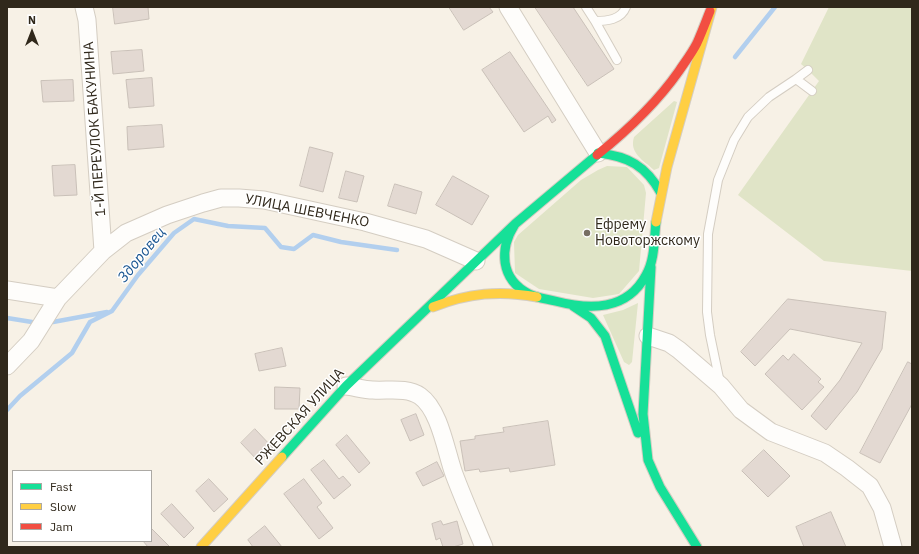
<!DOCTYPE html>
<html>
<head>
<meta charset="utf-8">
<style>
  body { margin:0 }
  #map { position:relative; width:919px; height:554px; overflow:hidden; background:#f7f1e6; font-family:"IBM Plex Sans",sans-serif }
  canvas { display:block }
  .frame { position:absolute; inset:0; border:8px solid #30281b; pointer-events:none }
  .legend { position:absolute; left:12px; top:470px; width:140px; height:72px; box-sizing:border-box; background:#fff; border:1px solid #aca9a4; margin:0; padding:5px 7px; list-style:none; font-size:12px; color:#30281b }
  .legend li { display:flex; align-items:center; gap:8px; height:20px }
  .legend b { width:20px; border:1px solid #aca9a4 }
  .north { position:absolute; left:12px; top:12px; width:40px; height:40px; -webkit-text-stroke:3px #fff; paint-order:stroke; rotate:0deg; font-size:11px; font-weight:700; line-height:16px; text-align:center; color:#30281b }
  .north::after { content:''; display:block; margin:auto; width:14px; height:18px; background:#30281b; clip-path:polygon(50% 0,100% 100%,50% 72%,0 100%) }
</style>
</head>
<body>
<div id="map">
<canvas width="919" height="554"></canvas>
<div class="frame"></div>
<ul class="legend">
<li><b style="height:5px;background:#16e098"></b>Fast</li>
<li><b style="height:5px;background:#ffcf43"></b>Slow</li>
<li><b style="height:5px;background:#f24e42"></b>Jam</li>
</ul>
<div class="north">N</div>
</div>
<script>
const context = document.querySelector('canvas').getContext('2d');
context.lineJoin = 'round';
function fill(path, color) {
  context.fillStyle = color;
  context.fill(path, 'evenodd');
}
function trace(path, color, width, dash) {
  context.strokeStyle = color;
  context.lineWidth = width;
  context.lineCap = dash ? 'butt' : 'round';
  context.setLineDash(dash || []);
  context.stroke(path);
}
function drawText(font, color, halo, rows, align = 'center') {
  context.font = font + ' "IBM Plex Sans",sans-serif';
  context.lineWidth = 3;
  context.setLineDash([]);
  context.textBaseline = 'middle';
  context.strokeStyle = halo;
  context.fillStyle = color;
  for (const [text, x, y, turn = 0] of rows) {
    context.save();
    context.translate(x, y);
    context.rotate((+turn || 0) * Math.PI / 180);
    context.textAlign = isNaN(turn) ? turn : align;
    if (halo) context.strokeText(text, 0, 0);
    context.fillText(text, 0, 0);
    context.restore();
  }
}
fill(new Path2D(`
  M829,7h83v264l-88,-10 -86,-66 81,-114 -11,-11 -7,-6z
  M674,101l3,1 -18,66 -5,2c-11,-10 -25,-17 -20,-33z
  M607,166l20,1 17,18 2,8 -7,78 -20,23 -26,4 -54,-9 -24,-16 -1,-31 4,-7 63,-55 17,-10z
  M638,303l-6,59 -3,3 -5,-3 -21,-47 20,-5z`), '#e0e4c7');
trace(new Path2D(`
  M735,57l40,-50
  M7,318l25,4
  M53,322l54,-10
  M7,410l13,-14 52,-43 18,-31 22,-11 26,-36 36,-42 20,-14 34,7 37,2 16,19 13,2 19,-14 28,7 56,8`), '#b2cfee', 4.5);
const building = new Path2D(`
  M113,7h35l1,12 -34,5z
  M449,7h40l4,5 -29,18z
  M535,7h38l41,62 -26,17z
  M142,50l2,21 -31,3 -2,-22z
  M510,52l46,68 -4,3 -4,-7 -24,16 -42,-62z
  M152,78l2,28 -25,2 -3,-28z
  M73,80l1,21 -31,1 -2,-21z
  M162,125l2,22 -36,3 -1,-23z
  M310,147l23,6 -10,39 -23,-6z
  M75,165l2,30 -23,1 -2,-30z
  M346,171l18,5 -7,26 -18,-4z
  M453,176l36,20 -17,29 -36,-20z
  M395,184l27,8 -6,22 -28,-8z
  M788,299l98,13 -4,37 -25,43 -31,38 -15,-14 29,-36 22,-37 -72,-14 -35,37 -14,-14z
  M282,348l4,18 -27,5 -4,-17z
  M794,354l27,25 -3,3 6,5 -22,23 -37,-36 18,-19 5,5z
  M908,362l4,2v40l-32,59 -20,-10z
  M275,387l25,1 -1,21h-24z
  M416,414l8,21 -14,6 -9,-21z
  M548,421l7,44 -45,7 -1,-4 -29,4 -1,-3 -14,2 -5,-30 15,-2v-3l29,-4 -1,-4z
  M255,429l18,19 -14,14 -18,-19z
  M347,435l23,28 -11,10 -23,-28z
  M764,450l26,26 -22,21 -26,-26z
  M324,460l15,19 4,-3 8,9 -17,14 -23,-29z
  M437,462l7,14 -21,10 -7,-13z
  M209,479l19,20 -14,13 -18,-21z
  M304,479l18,24 -5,4 16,21 -14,11 -35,-45z
  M172,504l22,24 -10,10 -23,-24z
  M831,512l15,35h-42l-8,-20z
  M441,521l2,4 14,-4 6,23 -10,3h-10l-3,-9 -4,2 -4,-16z
  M265,526l17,21h-29l-5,-7z
  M151,528l19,19h-22l-5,-6h8z`);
fill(building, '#e3d9d2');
trace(building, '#c9c0b8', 1);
const lane = new Path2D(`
  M586,7l9,14c12,0 26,-1 31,-14
  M595,21l22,39
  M796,79l12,-9
  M720,383l-10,-48 -3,-23 1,-78 10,-54 16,-40 14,-23 21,-20 27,-18 16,12`);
const street = new Path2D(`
  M84,7l3,13 16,231
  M508,7l90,146
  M7,290l51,8
  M648,336l21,7 10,7 42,36 20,24 30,22 54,21 22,15 23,18 12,22 11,39
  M7,366l24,-25 27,-43 45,-47 23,-18 41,-18 36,-12 18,-5h18l25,2 101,22 61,17 50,22
  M346,386c9,1 18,4 27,4 15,1 34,-3 47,6 20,14 26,56 34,78 9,24 20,49 30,73`);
const fast = new Path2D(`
  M598,153c30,3 48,13 63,40
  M597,155l-82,69c-16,25 -15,55 14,70 8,4 18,5 26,7 35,9 72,10 91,-26 9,-15 8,-36 10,-53
  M651,267l-8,147 5,46 12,27 37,60
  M573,306l18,12 14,18 33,97
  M282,457l64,-71 169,-162`);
const slow = new Path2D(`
  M656,222l11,-55 45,-160
  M433,307c35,-14 67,-17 104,-10
  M201,547l81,-90`);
const jam = new Path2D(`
  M597,155c31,-25 59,-51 82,-84 6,-9 13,-18 18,-28 5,-11 9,-22 13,-32`);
trace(lane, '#d4cdc2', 10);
trace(street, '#d4cdc2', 19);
trace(fast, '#d4cdc2', 11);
trace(slow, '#d4cdc2', 11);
trace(jam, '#d4cdc2', 11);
trace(lane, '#fefdfb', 8);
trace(street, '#fefdfb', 17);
trace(fast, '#16e098', 9);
trace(slow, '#ffcf43', 9);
trace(jam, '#f24e42', 9);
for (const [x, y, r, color] of [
  [587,233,4,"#766e62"]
]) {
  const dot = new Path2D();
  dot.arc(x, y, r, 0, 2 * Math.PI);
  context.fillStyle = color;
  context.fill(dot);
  trace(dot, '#fff', 1.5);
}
drawText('14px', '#30281b', '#fff', [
  ["1-Й ПЕРЕУЛОК БАКУНИНА",95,129,-94],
  ["УЛИЦА ШЕВЧЕНКО",307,211,11],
  ["РЖЕВСКАЯ УЛИЦА",300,417,-48]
]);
drawText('14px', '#30281b', '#fff', [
  ["Ефрему",595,225],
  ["Новоторжскому",595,241]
], 'left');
drawText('italic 15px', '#1a5691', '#fff', [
  ["Здоровец",142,255,-51]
]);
</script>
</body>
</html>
